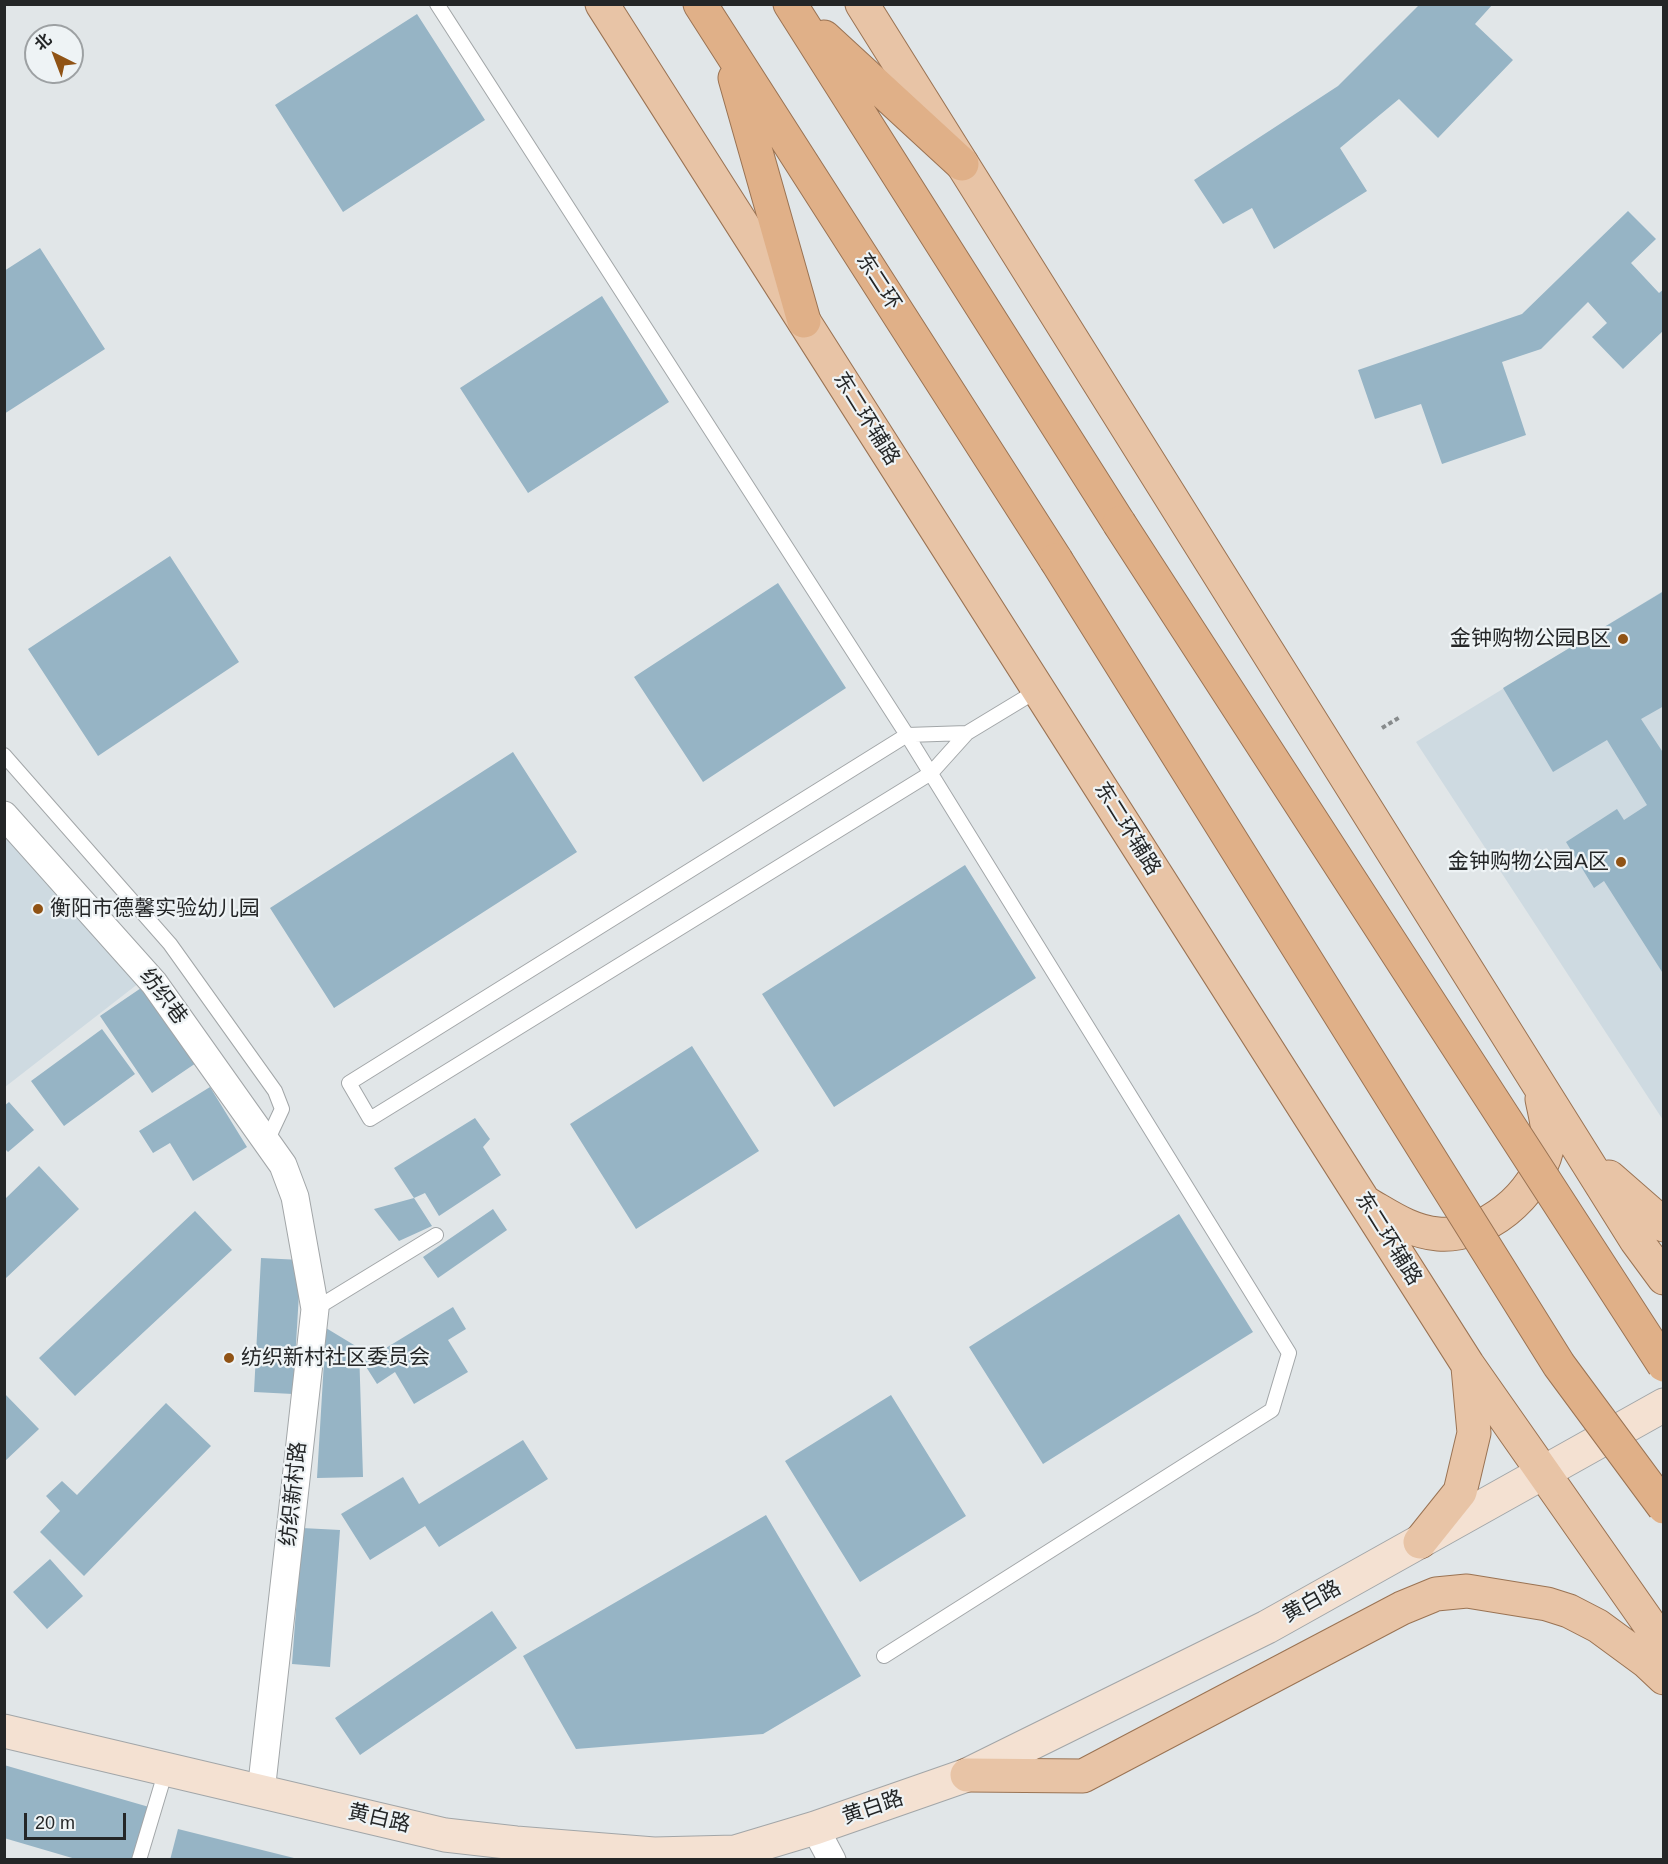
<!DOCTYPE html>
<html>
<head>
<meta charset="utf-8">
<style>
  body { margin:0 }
  #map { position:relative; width:1668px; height:1864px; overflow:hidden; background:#e1e6e8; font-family:Arial,"Noto Sans SC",sans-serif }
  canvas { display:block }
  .frame { position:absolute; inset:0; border:6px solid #242627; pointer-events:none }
  .north { position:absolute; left:24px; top:24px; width:60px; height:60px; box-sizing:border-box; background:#eef3f5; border:2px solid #9da1a3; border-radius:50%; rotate:318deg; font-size:16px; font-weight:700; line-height:24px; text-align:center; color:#242627 }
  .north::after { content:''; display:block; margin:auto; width:21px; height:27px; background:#905315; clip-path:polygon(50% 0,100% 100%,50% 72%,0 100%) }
  .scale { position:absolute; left:24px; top:1813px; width:102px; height:27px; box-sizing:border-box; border:3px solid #242627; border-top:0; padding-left:8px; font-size:18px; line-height:21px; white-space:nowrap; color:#242627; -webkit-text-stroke:4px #eef3f5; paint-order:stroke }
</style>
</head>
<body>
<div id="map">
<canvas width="1668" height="1864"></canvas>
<div class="frame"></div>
<div class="north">北</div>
<div class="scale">20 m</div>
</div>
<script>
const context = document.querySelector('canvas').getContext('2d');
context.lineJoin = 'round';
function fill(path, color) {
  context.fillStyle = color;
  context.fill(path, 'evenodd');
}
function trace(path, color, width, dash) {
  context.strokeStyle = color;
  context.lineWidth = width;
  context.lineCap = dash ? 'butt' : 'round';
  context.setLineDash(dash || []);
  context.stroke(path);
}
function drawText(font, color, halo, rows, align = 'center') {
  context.font = font + ' Arial,"Noto Sans SC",sans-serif';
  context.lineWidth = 4.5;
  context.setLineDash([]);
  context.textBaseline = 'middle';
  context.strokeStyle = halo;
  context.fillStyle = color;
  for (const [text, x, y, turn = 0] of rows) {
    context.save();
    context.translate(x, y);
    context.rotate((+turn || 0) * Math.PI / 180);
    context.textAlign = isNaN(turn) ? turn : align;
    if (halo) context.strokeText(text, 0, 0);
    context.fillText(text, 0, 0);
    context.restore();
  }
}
fill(new Path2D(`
  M1663,591v529l-247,-378z
  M5,835l134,148 -134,104z`), '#cedae1');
fill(new Path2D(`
  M1420,4h73l-18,20 38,36 -75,78 -39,-39 -59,49 27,43 -93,58 -22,-41 -29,16 -29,-44 144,-94z
  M417,14l68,106 -142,92 -68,-107z
  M1628,211l28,28 -25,24 28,30 5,-4v41l-41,39 -31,-32 15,-14 -19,-21 -47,47 -39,13 24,73 -84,29 -21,-60 -46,15 -17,-49 164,-56z
  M40,248l65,101 -101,65v-143z
  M602,296l67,106 -141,91 -68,-105z
  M170,556l69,106 -141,94 -70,-107z
  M778,583l68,105 -143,94 -69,-105z
  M1664,591v115l-23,13 23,35v221l-60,-94 -10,7 -28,-46 51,-33 7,11 23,-15 -40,-65 -54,32 -50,-84z
  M513,752l64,100 -243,156 -64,-100z
  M965,865l71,113 -202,129 -72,-113z
  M144,986l52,77 -44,30 -52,-77z
  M102,1029l33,45 -71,52 -33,-45z
  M692,1046l67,105 -123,78 -66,-105z
  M210,1087l37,60 -54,34 -23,-38 -17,10 -14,-22z
  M9,1102l25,28 -26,22 -4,-4v-42z
  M475,1118l15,21 -7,8 18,28 -62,41 -14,-23 -11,5 -20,-30z
  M39,1166l40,43 -74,70v-80z
  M414,1198l18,28 -33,15 -25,-32z
  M493,1209l14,21 -69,48 -15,-21z
  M195,1211l37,39 -157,146 -36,-38z
  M1179,1214l74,118 -210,132 -74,-117z
  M261,1258l40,2 -8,134 -39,-2z
  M453,1307l13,22 -18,11 20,32 -54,32 -19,-32 -18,12 -14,-22z
  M326,1328l33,20 4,129 -46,1z
  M4,1393l35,36 -35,33z
  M891,1395l75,121 -106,66 -75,-121z
  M166,1403l45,43 -127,130 -44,-44 20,-21 -14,-15 16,-15 15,14z
  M523,1440l25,39 -109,68 -14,-21 -55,34 -29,-46 62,-37 16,27z
  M766,1515l95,161 -98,58 -187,15 -53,-93z
  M302,1528l38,2 -10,137 -38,-3z
  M50,1559l33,37 -36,33 -34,-37z
  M492,1611l25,37 -157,107 -25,-37z
  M4,1765l145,42 -16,53h-54l-75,-22z
  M178,1829l120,30v1h-128z`), '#96b4c5');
const service = new Path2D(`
  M437,4l470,731 382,618 -17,57 -388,246
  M967,733l-60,2 -558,348 21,36 561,-346 36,-40 71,-43
  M4,755l166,189 105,147 7,18 -15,32
  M315,1309l121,-74
  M139,1860l27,-90`);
const minor = new Path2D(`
  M4,815l150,168 129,182 12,32 20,112 -54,483
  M815,1828l17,32`);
const secondary = new Path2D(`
  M4,1731l441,104 71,8 138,11 81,-2 80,-24 152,-53 300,-148 397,-222`);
const primary = new Path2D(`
  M602,4l866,1361 196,280
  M862,4l774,1236 28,38
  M1609,1177l55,48
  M1366,1203c23,13 45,29 72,31 47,4 98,-39 109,-85 4,-16 -2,-34 -5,-50
  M1420,1542l40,-50 14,-59 -6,-66
  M967,1775l116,1 319,-168 34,-14 31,-3 80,13 22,7 29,15 49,36 17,16`);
const trunk = new Path2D(`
  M700,4l356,556
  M790,4l329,519
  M824,37l138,127
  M735,78l69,243`);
trace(service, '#a2a6a8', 16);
trace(minor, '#a2a6a8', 29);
trace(secondary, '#a2a6a8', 35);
trace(primary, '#9a7353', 35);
trace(trunk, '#9a7353', 35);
trace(new Path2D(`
  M1382,728l18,-11`), '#878b8c', 4, [4.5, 3]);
trace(service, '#fff', 14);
trace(minor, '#fff', 27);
trace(secondary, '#f4e1d2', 33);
trace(primary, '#e8c4a6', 33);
trace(trunk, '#e0b088', 33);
const trunkBridge = new Path2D(`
  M1119,523l545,842
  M1056,560l503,805 105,142`);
trace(trunkBridge, '#9a7353', 35, []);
trace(trunkBridge, '#e0b088', 33);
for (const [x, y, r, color] of [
  [1623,639,6,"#905315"],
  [1621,862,6,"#905315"],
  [38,909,6,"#905315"],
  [229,1358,6,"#905315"]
]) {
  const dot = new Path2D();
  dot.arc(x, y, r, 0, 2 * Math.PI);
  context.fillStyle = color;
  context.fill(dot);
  trace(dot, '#eef3f5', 2);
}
drawText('21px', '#242627', '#eef3f5', [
  ["东二环",878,282,57],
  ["东二环辅路",866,419,58],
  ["东二环辅路",1127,829,58],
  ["纺织巷",163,997,53],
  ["东二环辅路",1388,1239,58],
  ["纺织新村路",294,1494,-84],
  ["黄白路",1312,1602,-29],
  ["黄白路",873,1808,-19],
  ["黄白路",379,1819,13]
]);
drawText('21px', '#242627', '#eef3f5', [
  ["金钟购物公园B区",1611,639],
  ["金钟购物公园A区",1609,862],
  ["衡阳市德馨实验幼儿园",50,909,"left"],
  ["纺织新村社区委员会",241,1358,"left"]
], 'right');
</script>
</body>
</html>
